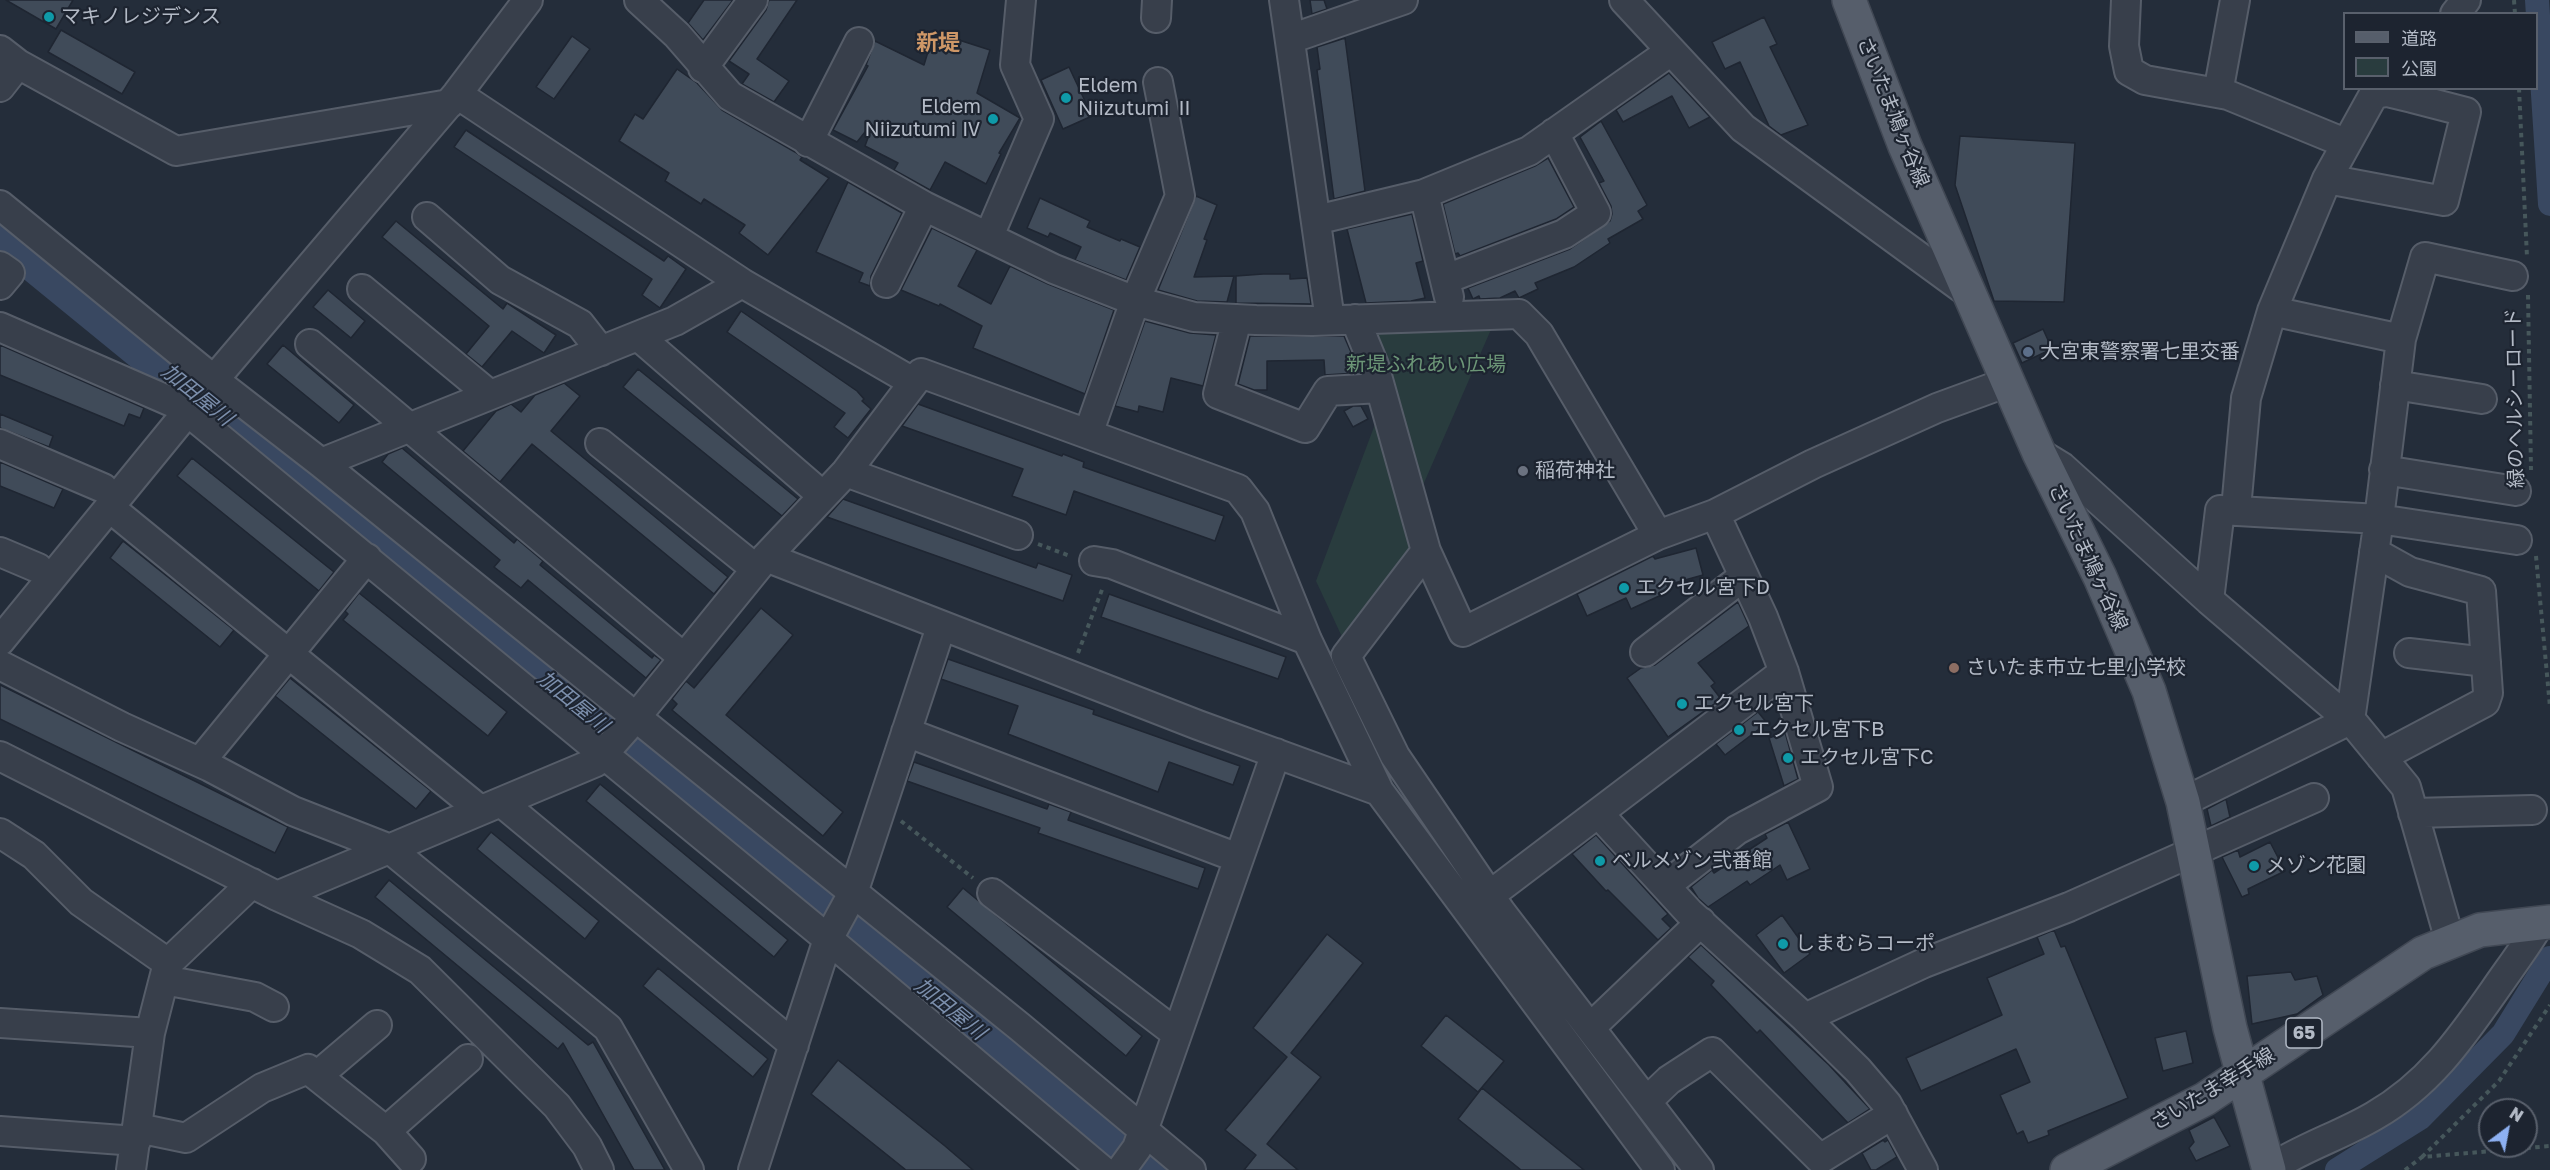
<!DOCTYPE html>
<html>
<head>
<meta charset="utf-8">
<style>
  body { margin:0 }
  #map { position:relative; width:2550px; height:1170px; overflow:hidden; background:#242d3a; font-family:"Golos Text","Noto Sans JP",sans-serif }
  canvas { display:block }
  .legend { position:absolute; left:2343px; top:12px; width:195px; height:78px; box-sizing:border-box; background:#1d2430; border:2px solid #59606c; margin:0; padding:8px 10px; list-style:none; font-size:18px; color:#b3bac6 }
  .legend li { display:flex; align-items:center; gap:12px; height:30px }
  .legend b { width:30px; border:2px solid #59606c }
  .north { position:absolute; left:2478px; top:1098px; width:60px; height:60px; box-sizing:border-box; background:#1d2430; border:2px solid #59606c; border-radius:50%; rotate:32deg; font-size:16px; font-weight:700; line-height:24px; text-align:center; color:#b3bac6 }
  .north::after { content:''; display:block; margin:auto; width:21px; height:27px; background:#8db0f1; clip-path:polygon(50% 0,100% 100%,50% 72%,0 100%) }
</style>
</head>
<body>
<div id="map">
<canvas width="2550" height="1170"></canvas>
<ul class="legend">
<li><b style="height:8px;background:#565e6b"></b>道路</li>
<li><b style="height:16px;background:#293c3e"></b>公園</li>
</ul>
<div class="north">N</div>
</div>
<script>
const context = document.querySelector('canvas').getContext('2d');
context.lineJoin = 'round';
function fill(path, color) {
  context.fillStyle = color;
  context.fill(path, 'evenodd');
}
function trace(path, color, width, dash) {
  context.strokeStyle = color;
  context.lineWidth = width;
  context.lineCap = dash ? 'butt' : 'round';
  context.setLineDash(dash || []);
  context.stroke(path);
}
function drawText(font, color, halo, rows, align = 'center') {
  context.font = font + ' "Golos Text","Noto Sans JP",sans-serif';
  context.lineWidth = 4.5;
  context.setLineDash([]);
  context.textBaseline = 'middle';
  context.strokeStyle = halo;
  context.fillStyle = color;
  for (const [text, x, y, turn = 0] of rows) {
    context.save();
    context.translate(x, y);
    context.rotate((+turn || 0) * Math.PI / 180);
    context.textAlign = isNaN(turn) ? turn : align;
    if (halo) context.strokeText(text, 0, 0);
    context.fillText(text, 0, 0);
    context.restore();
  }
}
fill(new Path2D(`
  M1496,318l-76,174 -54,-169z
  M1380,411l37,130 -74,98 -27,-58z`), '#293c3e');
trace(new Path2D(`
  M2537,0l13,204
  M2337,1170l83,-52 83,-84 47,-76`), '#394861', 24);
trace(new Path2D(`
  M0,234l1146,936`), '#394861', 40);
const building = new Path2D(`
  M6,0h67l-17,29z
  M704,0h29l-30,40 -15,-17z
  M769,0h28l-40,59 32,22 -15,21 -32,-18 7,-10 -20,-13 37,-51z
  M1310,0h14l3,9 -15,5z
  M1764,17l13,27 -7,3 38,78 -27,10 -12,-9 -29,-64 -15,7 -13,-27z
  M61,30l74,42 -13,22 -74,-42z
  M934,32l56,18 -13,43 43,25 -21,35 2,1 -15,30 -41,-22 -15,28 -36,-20 4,-7 -33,-17 4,-11 -4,-3 -8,10 -24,-12 35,-64 -2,-1 9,-24 49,24z
  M572,36l18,13 -36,50 -18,-12z
  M1345,38l20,153 -31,8 -17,-129 3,-1 -3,-22z
  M1069,67l23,49 -29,13 -22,-49z
  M677,69l20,14 25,27 73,42 7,5 -2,3 29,18 -61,77 -29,-22 6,-8 -41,-26 -3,5 -36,-23 4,-8 -50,-32 16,-27 8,5z
  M1669,73l41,44 -21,11 -17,-32 -49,26 -7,-12z
  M1601,121l46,84 -9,6 5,8 -35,20 2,4 -36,24 -39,16 3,6 -19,9 -4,-7 -15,7 -20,1 -1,-3 -6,3 -5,-11 102,-39 40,-28 2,-7 -1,-8 -12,-23 5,-2 -24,-44z
  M466,130l198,131 4,-5 18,13 -26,39 -18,-13 10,-16 -198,-132z
  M1960,136l115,7 -11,159 -70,-1 -39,-116z
  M1548,158l26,49 -18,12 -96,37 -2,-3 -3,1 -12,-50 92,-38z
  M848,182l54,31 -31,63 -1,10 -11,-4 4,-9 -47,-21z
  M1196,196l21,9 -13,34 3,1 -13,37 40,-1 -7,26 -30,-1 -39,-11z
  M1040,198l50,23 -3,6 33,14 1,-2 19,8 -14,33 -51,-20 6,-13 -31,-14 -2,4 -21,-9z
  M1412,214l11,47 -7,2 9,35 -14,3 -45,2 -19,-74z
  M396,221l107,88 4,-6 49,32 -12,18 -32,-22 -30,36 -16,-13 23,-28 -107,-89z
  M932,228l45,22 -19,36 33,18 19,-38 38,18 66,26 -29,84 -112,-46 9,-22 -42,-22 -1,2 -38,-16z
  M1263,274h27v5l17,-1 4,26 -75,-1v-27z
  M328,290l37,31 -14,17 -38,-31z
  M741,311l116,80 7,8 -2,2 9,8 -23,29 -14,-11 11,-14 -118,-81z
  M1145,321l45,12 26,2 -13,51 -32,-8 -8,34 -24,-6 -1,6 -23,-6z
  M2043,329l9,20 -30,14 -9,-20z
  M1250,336h94l12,28v9l-31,2 -1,-15 -57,1v29h-13l-16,-6z
  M0,345l144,63 -4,10 -11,-4 -5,12 -124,-51z
  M283,345l71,60 -15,18 -72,-59z
  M638,369l160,130 -16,17 -159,-129z
  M564,383l16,13 -29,35 177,146 -14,17 -182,-150 -32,38 -37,-31 33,-40 15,-7 10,8 14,-17z
  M918,404l144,52 1,-2 21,8 -1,5 141,49 -9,25 -141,-50 -8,24 -54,-19 11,-27 -121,-43z
  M1353,406h8l7,13 -15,8 -9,-16z
  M0,414l53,22 -4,11 -49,-19z
  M402,448l112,95 3,-4 26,22 -3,4 112,93 2,-3 7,5 -15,18 -118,-98 -7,8 -27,-21 6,-7 -118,-98 6,-8z
  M192,458l142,114 -15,19 -142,-115z
  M0,462l63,27 -9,19 -54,-22z
  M843,499l193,69 2,-5 34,12 -9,26 -236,-84z
  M123,541l111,89 -14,17 -110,-89z
  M1696,548l7,27 -36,10 3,6 -39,18 -5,-11 -39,18 -10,-22 76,-38 2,3z
  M359,593l148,119 -19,24 -145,-116 5,-6 -3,-3z
  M1109,594l177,63 -8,22 -177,-62z
  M1738,602l11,24 -51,37 17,20 -4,3 10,13 -53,38 -41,-59 14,-10 14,-3z
  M761,608l32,27 -67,80 117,97 -20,24 -151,-126 5,-6 -5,-5 14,-18 8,7z
  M948,659l146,51 -1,4 147,52 -7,19 -64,-23 -11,30 -150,-58 10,-28 -77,-27z
  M290,678l141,113 -15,18 -141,-113z
  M0,685l288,142 -13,26 -275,-134z
  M1758,712l9,11 -42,32 -9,-11z
  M1785,732l13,47 -14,7 -15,-48z
  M914,762l133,47 2,-5 22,8 -3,8 137,48 -7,21 -160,-56 2,-5 -133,-47z
  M600,784l188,156 -14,17 -188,-156z
  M2226,799l4,18 -19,9 -4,-17z
  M1788,822l22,47 -23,11 -7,-15 -30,20 -3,-4 -39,26 -10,-9 -7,-11 21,-17 2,3 53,-35 -2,-4z
  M491,832l108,89 -14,18 -108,-90z
  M1596,835l72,79 -6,5 9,9 -13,12 -50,-50 -2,1 -34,-37z
  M2270,842l15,29 -37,18 1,5 -7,3 -20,-40 16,-7 2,7z
  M389,880l199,165 5,-3 72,128h-31l-71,-127 -5,6 -183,-152z
  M963,888l179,148 -16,20 -179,-149z
  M1782,915l28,39 -26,19 -28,-38z
  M2054,930l7,17 4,-1 63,152 -80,33 1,4 -21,8 -5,-12 -6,3 -17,-39 30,-13 -14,-33 -95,42 -15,-33 96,-43 -15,-37 57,-24 -7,-17z
  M1327,934l36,29 -72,90 30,24 -54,67 31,26h-54l12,-15 -31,-25 62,-73 -34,-29z
  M1701,945l128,120 41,44 -22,14 -88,-93 -3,3 -46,-48 3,-4 -26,-24z
  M658,968l110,91 -15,18 -110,-91z
  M2291,972l4,8 22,-4 6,19 -26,19 -45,10 -5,-48z
  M1446,1015l58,46 -26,31 -57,-46z
  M2186,1031l7,32 -30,8 -8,-33z
  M838,1060l107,86 28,24h-67l-95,-76z
  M1482,1088l102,82h-63l-63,-51z
  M2214,1117l16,29 -34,15 -7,-13 5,-6 -5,-12z
  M1883,1140l2,2 3,-2 9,17 -21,13h-5l-9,-17z`);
fill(building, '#404b59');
trace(building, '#1f2632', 1.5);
const minor = new Path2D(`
  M639,0l38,35 53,61 194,110 130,63 81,32 59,16 62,3 56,1 207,-7 20,20 119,201 57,-21 98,-50 124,-56 71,-26
  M1284,0l46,320
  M1624,0l119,128 227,166
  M2126,0l-2,46 5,25 16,9 83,15 117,48
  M2455,14l11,-14
  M1156,18l1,-18
  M1290,39l113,-39
  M0,50l18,14 158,87 273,-47
  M703,68l50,-68
  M0,87l18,-23
  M2218,93l17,-93
  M457,94l285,189 171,99
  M808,142l51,-100
  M2327,179l117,22 22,-89 -54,-14
  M1424,194l25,103
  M0,205l214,175 107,83 699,564 171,143
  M427,217l73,63 80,44 21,27
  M1316,220l108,-26 105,-43 142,-100
  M989,236l50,-117 -24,-54 6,-65
  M0,266l10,7 -10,12
  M1446,279l118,-45 32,-21 -42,-80
  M886,283l38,-77
  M362,289l128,106
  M2272,311l129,28
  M1237,319l-19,75 87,34 23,-37 52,-3
  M1355,319l19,46 52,186 -80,105 49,100 106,156 198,258
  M0,327l174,76 13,8 641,528 274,231
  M638,336l185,160
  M310,344l374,314
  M2395,385l87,14
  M1088,434l47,-133 45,-105 -22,-114
  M600,443l156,126
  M0,444l103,44
  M2039,453l23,14 147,133 146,125 51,62 44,154
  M321,463l354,-142 67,-38
  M2384,470l132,21
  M846,472l172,63
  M109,507l371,303
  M2236,509l10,-111 26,-87 55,-132 47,-85 13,-2 25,6 4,-10
  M1426,551l37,81 195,-97
  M0,552l38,16
  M2374,552l36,20 71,19 7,102 -3,9 -104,55
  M766,557l432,168 181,66
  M1094,561l18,3 195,76
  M2209,600l11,-90 159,9 138,21
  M0,641l206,-252 251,-295 71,-94
  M1645,652l99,-76
  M2409,653l77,9
  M0,665l122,62 88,40 83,44 97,38 218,179 81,142
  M906,732l332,126
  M0,756l277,140 84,38 59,36 137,136 30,40 12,24
  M200,762l167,-204
  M501,802l293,243
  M2183,802l167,-82 29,-201 22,-180 24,-82 88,19
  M1598,813l91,99 116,106 53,52 29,34 36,66
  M2413,813l119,-3
  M0,833l34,22 47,47 87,61 -18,70 -150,-10
  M1665,886l72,-56 81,-43 -34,-115 -21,-55 -48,-103
  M992,893l185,141
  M1490,895l294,-223
  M277,896l319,-134 40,-45 130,-160 80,-85 75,-99 317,116 17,22 52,129 72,151 281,379
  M168,963l84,-80
  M164,980l91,17 19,10
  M1805,1018l119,-55 145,-56 245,-109
  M1590,1028l111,-106
  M317,1076l60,-51
  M1647,1101l22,-21 43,-28 108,107 73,-45
  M138,1128l48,10 76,-50 46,-19 78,62 25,28
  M0,1131l136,10
  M386,1131l82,-72
  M131,1170l19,-137
  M753,1170l75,-231 25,-46 88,-266
  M1121,1170l16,-22 139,-395
  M2268,1170c33,-22 72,-34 106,-54 54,-31 85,-75 120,-125 15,-22 32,-44 46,-68`);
const major = new Path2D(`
  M1849,0l56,146 134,307 61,124 49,114 34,111 47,226 39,142
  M2067,1170l138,-71 218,-146 57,-23 70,-8`);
trace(minor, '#565d69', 32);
trace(major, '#414854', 36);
trace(new Path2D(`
  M2514,0l1,14
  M2519,88l8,169
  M2528,295l3,175
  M1038,544l32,12
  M2536,556l14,151
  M1078,653l25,-66
  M901,821l72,57
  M2422,1157l77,-76 51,-76
  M2405,1170l17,-13 128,-11`), '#46575b', 4, [4.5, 4.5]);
trace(minor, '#383f4b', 28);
trace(major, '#565e6b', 33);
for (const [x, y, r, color] of [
  [49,17,6,"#0f9aa8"],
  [1066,98,6,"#0f9aa8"],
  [993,119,6,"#0f9aa8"],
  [2028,352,6,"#5c6f8a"],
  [1523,471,6,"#6b7280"],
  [1624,588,6,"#0f9aa8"],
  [1954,668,6,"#8d6e63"],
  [1682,704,6,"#0f9aa8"],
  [1739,730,6,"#0f9aa8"],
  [1788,758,6,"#0f9aa8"],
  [1600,861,6,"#0f9aa8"],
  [2254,866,6,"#0f9aa8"],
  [1783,944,6,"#0f9aa8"]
]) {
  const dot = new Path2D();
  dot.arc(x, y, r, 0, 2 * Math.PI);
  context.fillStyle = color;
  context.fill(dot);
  trace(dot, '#1d2430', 2);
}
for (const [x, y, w] of [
  [2304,1033,36]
]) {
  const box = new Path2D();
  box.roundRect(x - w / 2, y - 15, w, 30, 4.5);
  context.fillStyle = '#1d2430';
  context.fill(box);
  trace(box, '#b3bac6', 1.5);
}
drawText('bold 18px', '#b3bac6', null, [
  ["65",2304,1033]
]);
drawText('20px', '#b3bac6', '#1d2430', [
  ["マキノレジデンス",61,17],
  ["Eldem",1078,86],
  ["Niizutumi Ⅱ",1078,109],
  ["Eldem",981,107,"right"],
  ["Niizutumi Ⅳ",981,130,"right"],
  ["大宮東警察署七里交番",2040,352],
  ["稲荷神社",1535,471],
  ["エクセル宮下D",1636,588],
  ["さいたま市立七里小学校",1966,668],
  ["エクセル宮下",1694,704],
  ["エクセル宮下B",1751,730],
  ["エクセル宮下C",1800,758],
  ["ベルメゾン弐番館",1612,861],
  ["メゾン花園",2266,866],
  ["しまむらコーポ",1795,944]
], 'left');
drawText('20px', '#b3bac6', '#1d2430', [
  ["さいたま鳩ヶ谷線",1893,112,68],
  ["緑のヘルシーロード",2515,398,-91],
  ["さいたま鳩ヶ谷線",2088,557,65],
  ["さいたま幸手線",2213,1089,-31]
]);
drawText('20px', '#6c9677', '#1d2430', [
  ["新堤ふれあい広場",1426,365]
]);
drawText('italic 21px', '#7c8fac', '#1d2430', [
  ["加田屋川",197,395,39],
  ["加田屋川",573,702,39],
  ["加田屋川",950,1009,39]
]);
drawText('bold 22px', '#ce9767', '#1d2430', [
  ["新堤",938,43]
]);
</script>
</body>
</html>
